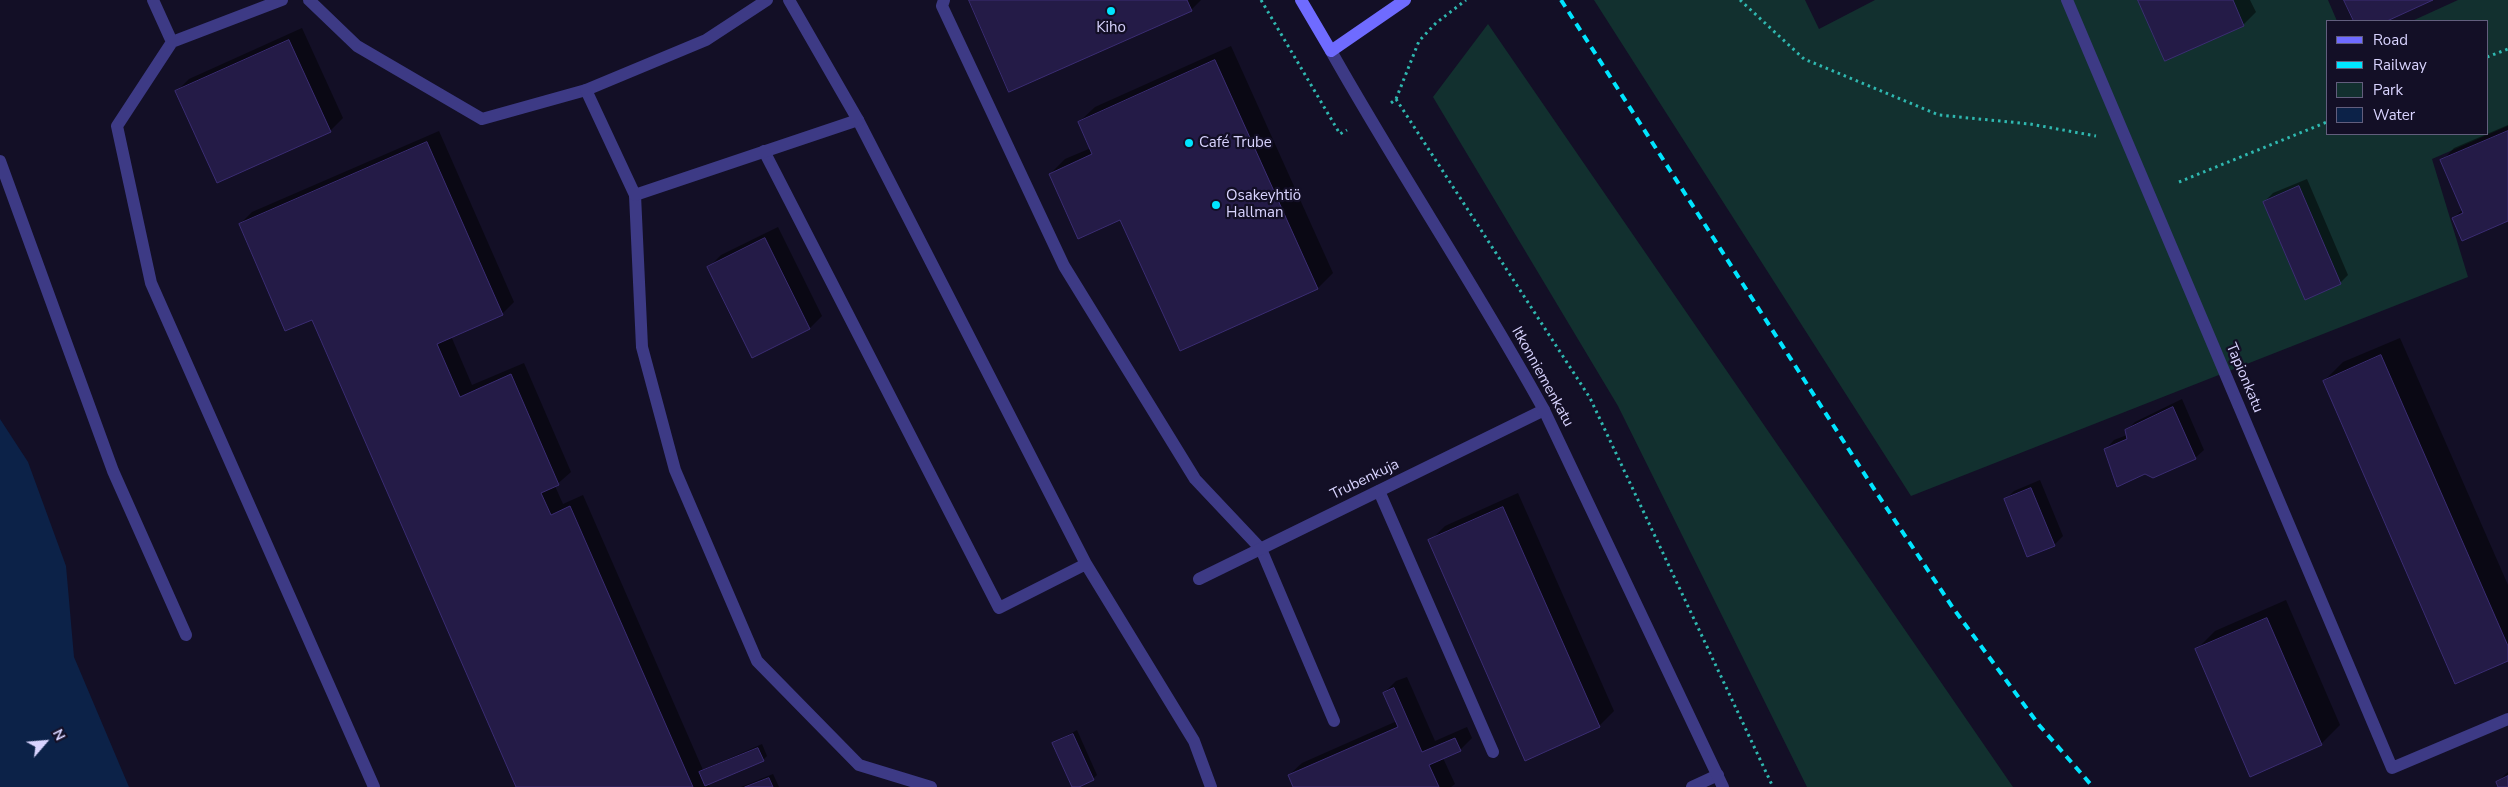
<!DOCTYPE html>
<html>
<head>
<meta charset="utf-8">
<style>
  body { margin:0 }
  #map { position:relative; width:2508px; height:787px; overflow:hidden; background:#130f26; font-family:"Nunito Sans",sans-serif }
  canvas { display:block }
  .legend { position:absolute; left:2326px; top:20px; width:162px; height:115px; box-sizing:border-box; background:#130f26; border:1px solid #625e7d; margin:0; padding:6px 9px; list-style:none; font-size:15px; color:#d9d4ff }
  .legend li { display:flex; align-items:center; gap:10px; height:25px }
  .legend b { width:25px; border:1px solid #625e7d }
  .north { position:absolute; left:20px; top:717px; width:50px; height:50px; -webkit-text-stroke:4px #130f26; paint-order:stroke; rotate:63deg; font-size:14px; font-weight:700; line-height:20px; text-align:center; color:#d9d4ff }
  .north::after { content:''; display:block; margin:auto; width:18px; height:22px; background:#d9d4ff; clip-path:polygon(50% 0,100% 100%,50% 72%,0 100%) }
</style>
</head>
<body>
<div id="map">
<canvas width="2508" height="787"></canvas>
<ul class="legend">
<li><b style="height:6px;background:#6f6bff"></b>Road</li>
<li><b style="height:6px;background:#00e5ff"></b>Railway</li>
<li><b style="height:14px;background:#12302f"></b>Park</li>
<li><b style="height:14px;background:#0c2248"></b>Water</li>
</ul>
<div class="north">N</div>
</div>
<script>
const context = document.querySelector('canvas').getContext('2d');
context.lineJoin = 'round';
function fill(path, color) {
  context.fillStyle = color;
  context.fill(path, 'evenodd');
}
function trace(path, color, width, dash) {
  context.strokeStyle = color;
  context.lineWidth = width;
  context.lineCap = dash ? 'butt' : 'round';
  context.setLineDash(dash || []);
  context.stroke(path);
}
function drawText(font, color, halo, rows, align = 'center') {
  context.font = font + ' "Nunito Sans",sans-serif';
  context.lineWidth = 4.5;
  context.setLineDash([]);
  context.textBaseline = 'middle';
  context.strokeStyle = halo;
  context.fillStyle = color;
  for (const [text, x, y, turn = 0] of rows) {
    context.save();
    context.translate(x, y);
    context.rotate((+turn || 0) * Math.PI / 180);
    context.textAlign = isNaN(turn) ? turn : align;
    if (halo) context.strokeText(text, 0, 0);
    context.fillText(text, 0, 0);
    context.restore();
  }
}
fill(new Path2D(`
  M1594,0h211l14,29 56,-29h453l9,21h-10v113h160v-113h-75l46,-21h50v126l-76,33 36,118 -557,219z
  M1488,24l525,763h-206l-189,-381 -185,-309z`), '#12302f');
fill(new Path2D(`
  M0,419l28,43 38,104 8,91 55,130h-129z`), '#0c2248');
fill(new Path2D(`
  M971,0h230l-10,10z
  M2139,0h111l6,12 -13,13z
  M302,28l41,90 -13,13 -153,-40 12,-12z
  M1231,46l102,227 -15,15 -138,61 -59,-131 -71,-44 15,-15 26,-11 -12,-26 16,-15z
  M2508,125v95l-54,-2 9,-9 -21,-48 12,-13z
  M439,131l75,171 -12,12 -51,22 21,49 52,-22 47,109 -16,14 8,18 20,-9 120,275 59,-26 5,12 -4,4 -55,23 2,4h-192l-205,-469 -73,-94 12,-12z
  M2307,179l41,96 -8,8 -76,-81 9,-9z
  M778,227l44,89 -12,12 -101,-61 12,-12z
  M2400,338l108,247v75l-184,-279 19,-19z
  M2182,399l22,51 -9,8 -89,-9 8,-9 13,-5 -1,-4 9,-9z
  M2040,480l23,56 -9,9 -49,-45 9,-9z
  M1518,493l96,218 -15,15 -169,-185 15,-15z
  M2286,600l54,125 -19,19 -125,-94 19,-19z
  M1407,677l28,64 32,-14 5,11 -12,12 -17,8 12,26 -4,3h-157l-5,-12 13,-12 95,-42 -13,-28 12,-12z
  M1077,730l20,45 -4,4 -19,8 -20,-44z
  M2508,772v15h-9l-2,-5z
  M773,774l6,13h-38z`), '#0007');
const building = new Path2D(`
  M969,0h218l5,11 -183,81z
  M2138,0h95l11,26 -79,35z
  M2344,0h89l-46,21h-33z
  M289,40l42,92 -114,51 -42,-92z
  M1215,60l103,229 -138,62 -60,-131 -42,19 -29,-65 43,-20 -14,-32z
  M2508,131v90l-46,20 -10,-23 11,-5 -23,-53z
  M427,142l76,173 -66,29 23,53 51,-23 48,111 -18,8 10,22 19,-9 123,281h-177l-204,-467 -27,11 -46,-107z
  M2299,186l42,98 -36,16 -42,-98z
  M765,238l45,91 -58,29 -45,-91z
  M2381,355l127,291v15l-53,23 -132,-303z
  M2173,407l23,52 -43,19 -8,-4 -28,13 -13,-38 23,-10 -2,-9z
  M2031,488l24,58 -28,11 -23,-58z
  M1503,507l97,220 -75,34 -97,-221z
  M2267,618l55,127 -72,32 -55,-128z
  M1394,688l28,64 33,-14 6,13 -32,14 10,22h-146l-5,-12 110,-48 -15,-34z
  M1073,734l21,46 -15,7h-7l-20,-44z
  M758,748l6,13 -59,25 -6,-14z
  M2508,776v11h-10l-2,-5z
  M769,778l4,9h-28z`);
fill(building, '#241b47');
trace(building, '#3b2d73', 1);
trace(new Path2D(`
  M1261,0l79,134 7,-4
  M1740,0l64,59 135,56 91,9 66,12
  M2487,57l21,-8
  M1396,99l194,299 183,389
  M1391,103l5,-4 23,-58 17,-18 30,-23
  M2179,182l148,-60`), '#2fb8b0', 3, [2.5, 4]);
trace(new Path2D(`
  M153,0l19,42
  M282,0l-110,42 -55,84 34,157 223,504
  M309,0l48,46 125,73 104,-29
  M944,0l-2,6 122,260 131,213 66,70 73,172
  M764,151l235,457 87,-44 -228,-444
  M0,161l113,310 73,164
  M635,195l7,152 33,123 82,191 102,104 72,22
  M1379,491l114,261
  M1086,564l108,177 17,46
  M1692,787l26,-12`), '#3d3a85', 12);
trace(new Path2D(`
  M767,0l-61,40 -120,50 49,105 223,-75 -69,-120
  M2067,0l325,768 116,-49
  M1199,579l345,-169`), '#3d3a85', 12);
trace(new Path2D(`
  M1331,51c68,121 146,237 213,359l179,377`), '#3d3a85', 12);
trace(new Path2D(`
  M1301,0l30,51 74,-51`), '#6f6bff', 12);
trace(new Path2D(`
  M1561,0l315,492 77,116 86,117 54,62`), '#00e5ff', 4, [8, 6]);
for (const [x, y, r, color] of [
  [1111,11,5,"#00e5ff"],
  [1189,143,5,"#00e5ff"],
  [1216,205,5,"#00e5ff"]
]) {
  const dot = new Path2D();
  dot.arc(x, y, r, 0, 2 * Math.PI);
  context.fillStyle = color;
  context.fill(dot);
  trace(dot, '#130f26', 2);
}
drawText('15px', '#d9d4ff', '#130f26', [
  ["Kiho",1111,28,"center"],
  ["Café Trube",1199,143],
  ["Osakeyhtiö",1226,196],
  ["Hallman",1226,213]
], 'left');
drawText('15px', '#d9d4ff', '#130f26', [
  ["Itkonniemenkatu",1542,377,61],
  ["Tapionkatu",2244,378,67],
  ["Trubenkuja",1365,480,-26]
]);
</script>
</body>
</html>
